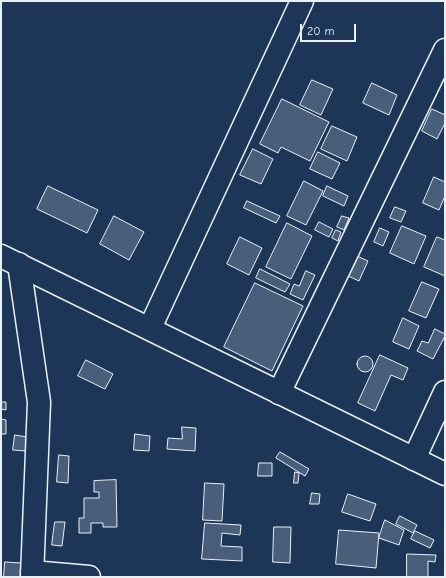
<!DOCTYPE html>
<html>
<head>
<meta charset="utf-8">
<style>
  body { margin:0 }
  #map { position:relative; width:446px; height:578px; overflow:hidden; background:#1d3557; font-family:"Comic Neue",sans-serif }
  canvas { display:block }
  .frame { position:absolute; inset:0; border:2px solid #e8f1f8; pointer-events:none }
  .scale { position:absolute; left:300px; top:24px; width:56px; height:18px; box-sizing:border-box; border:2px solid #e8f1f8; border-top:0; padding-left:5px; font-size:12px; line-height:14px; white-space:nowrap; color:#e8f1f8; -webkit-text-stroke:3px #1d3557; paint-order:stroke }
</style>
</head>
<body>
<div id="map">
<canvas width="446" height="578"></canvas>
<div class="frame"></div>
<div class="scale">20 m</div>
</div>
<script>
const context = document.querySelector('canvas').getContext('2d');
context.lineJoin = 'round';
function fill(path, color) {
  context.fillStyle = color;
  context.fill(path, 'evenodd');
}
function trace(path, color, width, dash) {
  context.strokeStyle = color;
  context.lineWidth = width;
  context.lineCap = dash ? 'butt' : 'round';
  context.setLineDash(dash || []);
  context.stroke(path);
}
const building = new Path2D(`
  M312,80l21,9 -12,26 -21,-10z
  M372,83l25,12 -8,20 -26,-12z
  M282,99l47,23 -19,39 -29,-14 -3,6 -18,-9z
  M432,109l13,6v8l-8,16 -15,-8z
  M332,126l25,11 -10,24 -26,-12z
  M253,149l20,10 -12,25 -21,-9z
  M318,152l22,11 -8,16 -22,-10z
  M434,177l11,5v14l-6,14 -16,-7z
  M304,181l19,10 -17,34 -19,-9z
  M48,186l50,24 -11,23 -50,-24z
  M327,186l21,10 -4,10 -21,-10z
  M247,201l33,15 -4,7 -32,-15z
  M395,207l11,4 -5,11 -11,-4z
  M114,216l30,16 -15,28 -29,-16z
  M342,216l7,2 -5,12 -7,-3z
  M319,222l14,7 -4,8 -14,-7z
  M287,223l25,13 -21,43 -25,-12z
  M402,226l24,10 -12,28 -24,-11z
  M380,228l9,4 -6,14 -9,-4z
  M336,230l5,2 -3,9 -6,-3z
  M240,237l22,11 -13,27 -22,-11z
  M437,237l8,3v36l-21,-9z
  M357,256l11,5 -9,20 -11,-5z
  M260,269l30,15 -5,8 -29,-14z
  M306,271l9,4 -12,25 -13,-6 4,-10 5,2z
  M422,282l17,7 -13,29 -17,-7z
  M255,283l48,23 -31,65 -48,-24z
  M403,318l16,8 -10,23 -16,-7z
  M435,329l10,5v2l-12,23 -16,-8 5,-10 6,2z
  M380,355l28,13 -5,12 -12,-5 -16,36 -17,-8z
  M357 364a8 8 0 1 1 16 0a8 8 0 1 1-16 0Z
  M86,360l27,14 -8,15 -27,-13z
  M1,402h5v8l-5,-1z
  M1,419l5,1v14h-5z
  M182,427l14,1 -1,23 -28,-2 1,-11 14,1z
  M135,434l15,2 -1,15 -15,-1z
  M15,435l12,2 -1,14 -13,-1z
  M280,452l29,17 -4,7 -29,-18z
  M59,455l10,1 -1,27 -11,-1z
  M259,463h13v13h-14z
  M295,472l4,1 -1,10h-4z
  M116,480l1,47h-14v-4h-12v10h-12v-15h5v-20h15v-6h-5v-11z
  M205,483l19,1 -2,37 -19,-1z
  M312,493l8,1 -1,10h-9z
  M348,494l28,10 -6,17 -28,-9z
  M400,516l17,9 -4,8 -17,-9z
  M385,520l19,10 -5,15 -20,-7z
  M55,522h10l-3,24 -10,-1z
  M205,523l36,2 -1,10 -18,-2 -1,13 21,1v14l-40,-2z
  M274,527h17l-1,36 -17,-1z
  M339,530l40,3 -3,35 -40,-4z
  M415,531l19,9 -4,8 -19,-9z
  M407,554l29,1 -1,7 -7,-1v16h-21z
  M5,562l16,1 -1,14h-16z`);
fill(building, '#495e7a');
trace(building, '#e8f1f8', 1);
const minor = new Path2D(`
  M19,264l20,138 -7,175
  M150,328l152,-327
  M279,393l166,-343
  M414,459l31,-67
  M32,572l57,5`);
const tertiary = new Path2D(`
  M1,256l444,218`);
trace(minor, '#e8f1f8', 25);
trace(tertiary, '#e8f1f8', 25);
trace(minor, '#1d3557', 22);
trace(tertiary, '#1d3557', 22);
</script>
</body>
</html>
